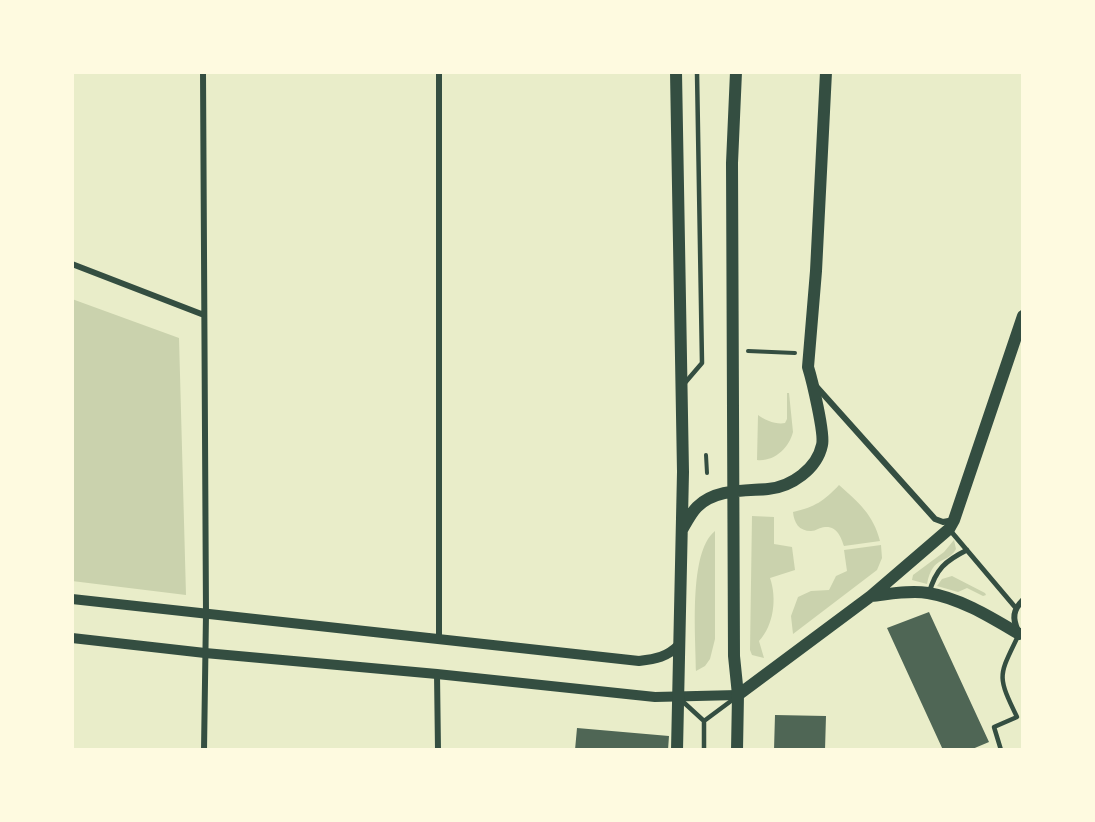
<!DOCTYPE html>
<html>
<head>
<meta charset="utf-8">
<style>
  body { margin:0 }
  #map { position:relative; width:1095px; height:822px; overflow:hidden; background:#e9edc9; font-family:Inter,sans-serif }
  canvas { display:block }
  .frame { position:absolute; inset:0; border:74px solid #fefae0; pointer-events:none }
</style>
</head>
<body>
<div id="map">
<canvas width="1095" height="822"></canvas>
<div class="frame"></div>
</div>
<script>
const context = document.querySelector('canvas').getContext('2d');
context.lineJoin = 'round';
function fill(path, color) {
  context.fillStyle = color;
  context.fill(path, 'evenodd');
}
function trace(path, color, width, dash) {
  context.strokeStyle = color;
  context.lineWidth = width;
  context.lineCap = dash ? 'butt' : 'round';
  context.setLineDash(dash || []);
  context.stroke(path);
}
fill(new Path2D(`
  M72,299l107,39 7,257 -114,-14z
  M787,393h2l4,39c-4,16 -19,30 -36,28l1,-45c6,5 19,10 27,8l2,-4z
  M839,485c20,18 34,29 41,56l-36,5c-3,-9 -7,-20 -19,-19 -5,0 -9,4 -14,4 -12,0 -17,-8 -18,-19 22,-5 31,-11 46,-27z
  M752,516l22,1v27l18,3 3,23 -25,8c7,20 4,47 -11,63l5,17 -12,-3 -2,-5z
  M715,531v108l-5,20 -5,7 -9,5c0,-33 -8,-119 19,-140z
  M954,540l2,9c-9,16 -23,5 -29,35l-15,-4 1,-5 31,-23z
  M881,545l1,13 -5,12 -84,64 -2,-18 7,-19 13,-6 18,-1 7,-14 11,-5 -3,-21z
  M952,576l33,17 1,2 -3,1 -16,-8 -9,4 -21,-6 5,-7z`), '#cad2ad');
fill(new Path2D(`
  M929,612l60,130 -19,8h-27l-56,-122z
  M775,715l51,1 -1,34h-51z
  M577,728l92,8 -1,14h-93z`), '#4f6655');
trace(new Path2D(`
  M748,351l47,2
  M706,455l1,18`), '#344e41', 4);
trace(new Path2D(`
  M684,384l18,-21 -5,-291
  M680,699l24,22v29
  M704,721l31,-23
  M1001,750l-7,-23 23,-10c-21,-43 -18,-41 2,-83`), '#344e41', 4.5);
trace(new Path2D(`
  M949,529l66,78
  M929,593c7,-24 16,-32 38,-43`), '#344e41', 5);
trace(new Path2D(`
  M203,72l3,542 -2,136
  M439,72v567
  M72,264l132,51
  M815,385l120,134 8,3 11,-2
  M1018,631c-6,-13 -5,-21 5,-31
  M437,674l1,76`), '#344e41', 6);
trace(new Path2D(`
  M72,599l567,62c17,-2 28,-4 40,-16
  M72,638l133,15 232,21 218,23 83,-2`), '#344e41', 10);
trace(new Path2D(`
  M676,72l7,400 -6,278
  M736,72l-4,91 2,493 4,39 -1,55
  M682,530c4,-7 9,-17 15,-23 18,-18 47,-16 71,-18 23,-2 49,-20 54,-44 3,-11 -10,-65 -14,-78l8,-96 10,-199
  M871,596c19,-2 39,-6 57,-3 32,5 64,25 91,41
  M738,695l133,-99 78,-67 5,-9 69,-204`), '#344e41', 12);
</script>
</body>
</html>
